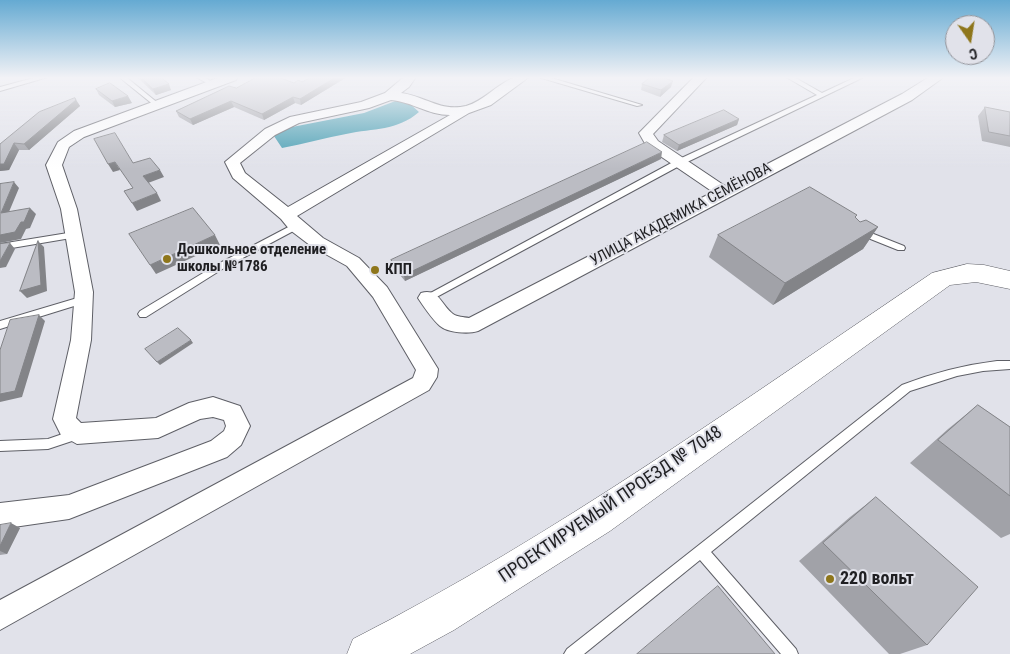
<!DOCTYPE html>
<html>
<head>
<meta charset="utf-8">
<style>
  body { margin:0 }
  #map { position:relative; width:1010px; height:654px; overflow:hidden; background:#e1e2ea; font-family:"Roboto Condensed",sans-serif }
  canvas { display:block }
  .north { position:absolute; left:945px; top:15px; width:50px; height:50px; box-sizing:border-box; background:#e1e2ea; border:1px solid #93949a; border-radius:50%; rotate:167deg; font-size:14px; font-weight:700; line-height:20px; text-align:center; color:#1f1f22 }
  .north::after { content:''; display:block; margin:auto; width:18px; height:22px; background:#8e761b; clip-path:polygon(50% 0,100% 100%,50% 72%,0 100%) }
</style>
</head>
<body>
<div id="map">
<canvas width="1010" height="654"></canvas>
<div class="north">С</div>
</div>
<script>
const context = document.querySelector('canvas').getContext('2d');
context.lineJoin = 'round';
function fill(path, color) {
  context.fillStyle = color;
  context.fill(path, 'evenodd');
}
function trace(path, color, width, dash) {
  context.strokeStyle = color;
  context.lineWidth = width;
  context.lineCap = dash ? 'butt' : 'round';
  context.setLineDash(dash || []);
  context.stroke(path);
}
function drawText(font, color, halo, rows, align = 'center') {
  context.font = font + ' "Roboto Condensed",sans-serif';
  context.lineWidth = 4;
  context.setLineDash([]);
  context.textBaseline = 'middle';
  context.strokeStyle = halo;
  context.fillStyle = color;
  for (const [text, x, y, turn = 0] of rows) {
    context.save();
    context.translate(x, y);
    context.rotate((+turn || 0) * Math.PI / 180);
    context.textAlign = isNaN(turn) ? turn : align;
    if (halo) context.strokeText(text, 0, 0);
    context.fillText(text, 0, 0);
    context.restore();
  }
}
fill(new Path2D(`
  M398,100l10,2 11,10c-22,19 -45,16 -73,22 -21,4 -43,10 -64,14l-8,-12 18,-9 72,-14z`), '#429bb0');
const service = new Path2D(`
  M37,77h11l-48,14v-4z
  M119,77h7l33,27v2h-4z
  M196,77h8l13,8 -5,1z
  M538,77h10l94,28 -5,1z
  M786,77h8l28,16 34,-16h8l-183,88 -250,135h-6l-2,-2 2,-2 250,-135 142,-66z
  M296,223l3,1v4l-75,40 -78,49h-6l-2,-3 2,-3 78,-47z
  M861,229l43,17 1,2 -1,2h-6l-40,-16 -1,-2z
  M74,232l4,3 -1,2 -77,13v-6z
  M84,296l5,4 -2,2 -87,27v-8z
  M997,361h13v8l-27,2 -26,5 -47,15 -199,161 85,97 2,5h-17l-81,-94 -116,94h-20l3,-5 335,-264c31,-12 62,-20 95,-24z
  M77,429l4,1 2,4 -2,4 -33,11 -48,2v-10l48,-2z`);
const minor = new Path2D(`
  M220,77h18l-2,3 -152,57 -15,10 -7,18 15,44 16,83 -2,48 -15,78 5,5 75,-5 33,-15 24,-6 27,9 10,20 -9,19 -14,12 -158,62 -69,10v-26l69,-8 142,-54 13,-10 2,-5 -2,-6 -11,-3 -13,2 -42,19 -81,6 -16,-9 -8,-16 18,-79 4,-48 -14,-83 -15,-44 12,-23 16,-11z
  M404,77h12l-7,10 -8,6c24,3 39,19 65,13 18,-5 30,-21 47,-28 5,-2 11,-1 16,-1l-38,28 -22,8 -172,103 26,22 36,20 28,29 51,82 -1,8 -8,13 -429,240v-30l413,-222 3,-8 -43,-73 -26,-31 -36,-20 -21,-16 -9,-11 -48,-41 -8,-16 40,-33 25,-12 71,-15 24,-9zM391,100c22,2 37,15 59,15l-162,92 -43,-34 -5,-10 35,-28 24,-12 70,-15z
  M694,77h13l-54,57 5,7 67,45 177,-92 27,-17h15l-32,23 -434,231c-9,3 -30,2 -38,-5 -8,-7 -16,-19 -22,-28l3,-5c18,-5 20,12 32,21 4,3 11,3 16,4l244,-126 -66,-45 -8,-14z`);
const secondary = new Path2D(`
  M967,264l17,1 26,6v18l-34,-7 -26,3 -340,246 -156,99 -44,24h-63l6,-15c204,-104 390,-239 579,-366z`);
trace(service, '#5e5f66', 2);
trace(minor, '#5e5f66', 2);
trace(secondary, '#5e5f66', 1);
fill(service, '#fff');
fill(minor, '#fff');
fill(secondary, '#fff');
fill(new Path2D(`
  M137,77h24l10,13 -15,5z
  M311,77h36l-46,28 -6,-2 -31,17 -30,-13 -41,18 -14,-8 -3,-6 60,-23 66,-6z
  M642,84l29,3 -11,10 -19,-7z
  M96,89l36,14 -17,4 -16,-12z
  M75,98l5,8 -51,44h-10l-10,20 -9,1v-27z
  M985,107l25,5v35l-28,-6 -4,-25z
  M739,119l-2,6 -60,26 -15,-9 2,-7z
  M661,159l-256,122 -12,-14 -2,-7z
  M857,215l-2,2 5,5 18,5 -15,22 -90,56 -64,-48 9,-22z
  M978,405l32,22v107l-9,4 -91,-75 38,-34z
  M876,497l51,148 -27,9h-11l-90,-93 51,-44z
  M0,525l20,3 -13,26 -7,1z`), '#a1a2a8');
fill(new Path2D(`
  M336,77h11l-46,28 -1,-6z
  M673,81l-2,6 -11,10 1,-7z
  M169,84l2,6 -15,5 -3,-6z
  M128,96l4,7 -17,4 -3,-6z
  M293,97l2,6 -31,17 -2,-6z
  M76,100l4,6 -51,44 -5,-6z
  M231,101l3,6 -41,18 -3,-6z
  M739,119l-2,6 -60,26 2,-6z
  M14,143l5,7 -10,20 -9,1v-7z
  M662,152l-1,7 -256,122 -1,-6z
  M115,162l5,8 -7,2 -5,-8z
  M160,170l4,7 -16,6 -5,-7z
  M14,182l5,6 -13,31 -5,-6z
  M157,193l4,8 -24,10 -5,-8z
  M30,208l6,6 -6,14 -4,1 -5,10 -21,4v-8l21,-13z
  M878,227l-15,22 -90,56 12,-22z
  M215,235l5,10 -64,29 -6,-9z
  M38,241l6,6 3,44 -20,7 -7,-7z
  M10,243l5,6 -9,18 -6,1v-7z
  M39,315l6,6 -23,76 -22,5v-8z
  M191,340l2,3 -33,22 -3,-3z
  M11,523l9,5 -13,26 -7,-3v-5z`), '#838488');
const building = new Path2D(`
  M141,77h20l8,7 -16,5z
  M257,77h21l16,6 4,-3 4,2 9,-5h25l-36,22 -7,-2 -31,17 -31,-13 -41,18 -14,-8 53,-25 7,2z
  M651,77h11l11,4 -12,9 -19,-6z
  M110,83l18,13 -16,5 -16,-12z
  M75,98l1,2 -52,44 -10,-1 -10,21h-4v-20l39,-32z
  M985,107l25,5v24l-21,-4z
  M724,110l15,9 -60,26 -15,-10z
  M115,133l18,30 17,-5 10,12 -17,6 14,17 -25,10 -8,-12 9,-3 -18,-26 -7,2 -14,-25z
  M647,142l15,10 -258,123 -13,-15z
  M14,182l-13,31 29,-5 -6,14h-3l-6,10 -15,3v-51z
  M810,187l47,28 -2,2 5,5 6,-2 12,7 -93,56 -67,-48z
  M193,208l22,27 -65,30 -21,-31z
  M38,241l3,44 -21,6z
  M10,243l-10,18v-17z
  M39,315l-24,76 -15,3v-44l10,-30z
  M178,328l13,12 -34,22 -12,-13z
  M978,405l32,22v69l-72,-56z
  M876,497l102,90 -51,58 -104,-102z
  M11,523l-11,23v-21z
  M718,586l57,68h-138z`);
fill(building, '#bbbcc3');
trace(building, '#838488', 1);
const sky = context.createLinearGradient(0, 0, 0, 169);
sky.addColorStop(0, '#65aad2');
sky.addColorStop(0.46, '#f2f2f6');
sky.addColorStop(1, '#f2f2f600');
context.fillStyle = sky;
context.fillRect(0, 0, 1010, 169);
for (const [x, y, r, color] of [
  [167,259,5,"#8e761b"],
  [375,270,5,"#8e761b"],
  [830,579,5,"#8e761b"]
]) {
  const dot = new Path2D();
  dot.arc(x, y, r, 0, 2 * Math.PI);
  context.fillStyle = color;
  context.fill(dot);
  trace(dot, '#e1e2ea', 2);
}
drawText('15px', '#1f1f22', '#e1e2ea', [
  ["УЛИЦА АКАДЕМИКА СЕМЁНОВА",681,215,-28]
]);
drawText('bold 15px', '#1f1f22', '#e1e2ea', [
  ["Дошкольное отделение",177,250],
  ["школы №1786",177,267],
  ["КПП",385,270]
], 'left');
drawText('18px', '#1f1f22', '#e1e2ea', [
  ["ПРОЕКТИРУЕМЫЙ ПРОЕЗД № 7048",611,505,-34]
]);
drawText('bold 18px', '#1f1f22', '#e1e2ea', [
  ["220 вольт",840,579]
], 'left');
</script>
</body>
</html>
